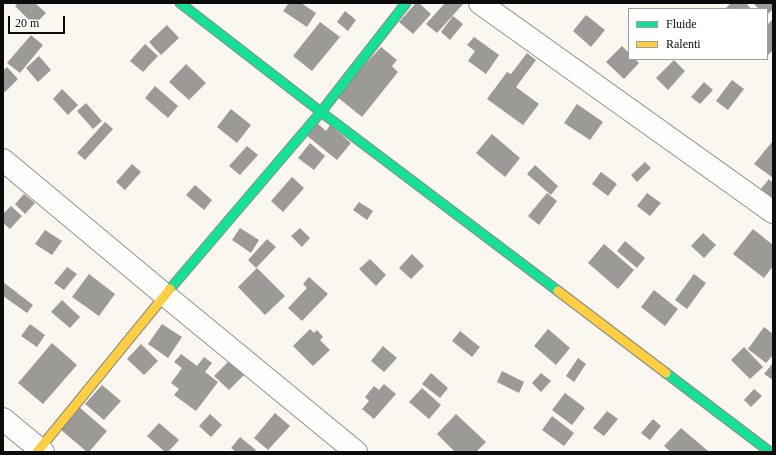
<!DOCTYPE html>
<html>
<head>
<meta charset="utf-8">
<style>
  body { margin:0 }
  #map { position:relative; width:776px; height:455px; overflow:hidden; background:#faf7f0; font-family:"Times New Roman",serif }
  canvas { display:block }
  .frame { position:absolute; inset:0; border:4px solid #0c0c0c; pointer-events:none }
  .legend { position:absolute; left:628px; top:8px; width:140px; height:52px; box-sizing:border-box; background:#fff; border:1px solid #9e9e9e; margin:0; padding:5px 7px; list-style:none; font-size:12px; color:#0c0c0c }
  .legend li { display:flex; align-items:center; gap:8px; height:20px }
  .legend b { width:20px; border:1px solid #9e9e9e }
  .scale { position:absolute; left:8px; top:16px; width:57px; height:18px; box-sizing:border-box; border:2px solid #0c0c0c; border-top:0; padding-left:5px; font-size:12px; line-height:14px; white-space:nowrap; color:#0c0c0c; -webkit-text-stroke:3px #fff; paint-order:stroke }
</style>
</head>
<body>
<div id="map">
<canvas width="776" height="455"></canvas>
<div class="frame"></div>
<ul class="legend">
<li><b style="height:5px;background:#16e098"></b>Fluide</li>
<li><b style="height:5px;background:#ffcf43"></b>Ralenti</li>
</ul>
<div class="scale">20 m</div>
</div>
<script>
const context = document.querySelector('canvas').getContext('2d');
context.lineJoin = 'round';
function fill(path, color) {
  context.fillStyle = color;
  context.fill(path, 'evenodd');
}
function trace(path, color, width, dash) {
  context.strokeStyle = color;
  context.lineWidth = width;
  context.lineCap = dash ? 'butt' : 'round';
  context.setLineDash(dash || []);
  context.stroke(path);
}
fill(new Path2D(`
  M18,3h17l11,10 -12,12 -19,-19z
  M289,3h12l15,10 -9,14 -24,-16z
  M416,3h3l12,11 -18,20 -14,-12z
  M445,3h19l-27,30 -11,-9z
  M731,3h15l5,6h-26z
  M753,3h20v6l-6,6v-6h-8z
  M345,11l11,9 -8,11 -11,-9z
  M586,15l19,15 -14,17 -18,-16z
  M453,16l10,8 -13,16 -9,-8z
  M773,19v31l-6,6v-31z
  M320,22l20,15 -28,34 -19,-15z
  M167,25l12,13 -18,17 -12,-13z
  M31,35l12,10 -23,28 -13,-10z
  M474,37l25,18 -13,19 -18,-13 7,-10 -8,-6z
  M145,44l13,12 -15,16 -13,-11z
  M622,46l7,7v6h6l4,4 -15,16 -18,-17z
  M381,47l16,13 -5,6 6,6 -36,45 -26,-21z
  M527,53l9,7 -20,27 23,17 -16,21 -36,-26 20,-27 4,2z
  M39,56l12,14 -13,12 -12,-14z
  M674,60l11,11 -17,19 -12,-12z
  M186,64l20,19 -17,17 -20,-18z
  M7,67l11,12 -13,13 -2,-2v-19z
  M732,80l12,9 -16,21 -12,-9z
  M704,82l9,8 -13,14 -9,-7z
  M155,86l23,20 -10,12 -23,-20z
  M62,89l16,16 -10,10 -15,-16z
  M86,103l16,18 -9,8 -16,-18z
  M577,104l26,18 -13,18 -26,-17z
  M231,109l20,16 -14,18 -20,-16z
  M105,122l8,7 -28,31 -8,-7z
  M317,123l9,8 4,-6 21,18 -14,17 -31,-25z
  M492,134l28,24 -15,19 -29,-24z
  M772,142h1v36l-19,-14z
  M310,143l15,13 -11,14 -16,-12z
  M247,146l11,9 -18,20 -11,-9z
  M645,162l6,6 -14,14 -6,-7z
  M132,164l9,8 -16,18 -9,-8z
  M535,165l23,21 -7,9 -24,-21z
  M601,172l16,12 -9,12 -16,-12z
  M292,177l12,11 -21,24 -12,-11z
  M769,179l4,4v16l-13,-9z
  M195,185l17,15 -8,10 -18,-15z
  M547,193l10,8 -18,24 -11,-9z
  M647,193l14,10 -11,13 -13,-10z
  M24,194l11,9 -10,11 -10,-10z
  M359,202l14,9 -6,9 -14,-10z
  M11,206l11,10 -12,13 -7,-6v-9z
  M240,228l19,12 -8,13 -19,-13z
  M300,228l10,10 -8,9 -11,-11z
  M753,229l20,16v21l-9,12 -31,-24z
  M45,230l17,11 -10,14 -17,-11z
  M703,233l13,12 -12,13 -13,-12z
  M267,239l9,8 -20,21 -8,-8z
  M625,241l20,17 -8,10 -20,-17z
  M604,244l30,26 -16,19 -30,-26z
  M412,254l12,12 -13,13 -12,-11z
  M370,259l16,16 -10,11 -17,-17z
  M67,267l10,7 -13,16 -10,-7z
  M257,268l28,28 -20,19 -27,-28z
  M89,274l26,20 -16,22 -27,-19z
  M694,274l12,9 -19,26 -12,-9z
  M309,277l19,17 -26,27 -14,-13 19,-20 -4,-4z
  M3,282l30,23 -6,8 -24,-17z
  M654,290l24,19 -13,17 -24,-19z
  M62,300l18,17 -10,11 -19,-16z
  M30,324l15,11 -8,12 -16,-11z
  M162,324l20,13 -14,21 -20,-14z
  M764,327l9,7v21l-7,8 -18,-14z
  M310,329l4,4 3,-3 6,7 -3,3 10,10 -17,16 -20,-20z
  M548,329l22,19 -14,17 -22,-19z
  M460,331l20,16 -8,10 -20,-16z
  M52,343l25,22 -34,39 -25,-21z
  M141,344l17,17 -14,14 -17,-16z
  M383,346l14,12 -13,14 -13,-11z
  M744,347l19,20 -13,12 -19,-19z
  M181,354l16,12 7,-9 8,6 -7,9 13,10 -22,29 -22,-16 5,-6 -8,-6 11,-15 -8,-6z
  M578,358l8,6 -12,18 -8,-6z
  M231,359l15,14 -17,17 -15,-14z
  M773,363v17l-9,-6z
  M502,371l22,11 -5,11 -22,-11z
  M431,373l17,15 -8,10 -18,-14z
  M541,373l10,8 -10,11 -9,-9z
  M384,384l12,10 -22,25 -12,-10 7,-8 -4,-4 9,-11 5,4z
  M102,385l19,16 -17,19 -19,-16z
  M422,388l19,17 -12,14 -20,-17z
  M754,389l8,7 -11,11 -7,-7z
  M565,393l20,15 -13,17 -20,-15z
  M79,407l28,24 -18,21h-2l-27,-23z
  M607,411l11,8 -14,17 -11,-8z
  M275,413l15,13 -22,24 -14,-12z
  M210,414l12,11 -11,12 -12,-11z
  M456,414l30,28 -10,10h-21l-18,-18z
  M552,416l22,17 -10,13 -22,-16z
  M653,419l8,7 -11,14 -9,-7z
  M159,423l20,17 -11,12h-3l-18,-16z
  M681,428l27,23 -1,1h-36l-7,-6z
  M240,437l16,13 -2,2h-18l-5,-4z`), '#9c9a96');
const street = new Path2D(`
  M480,3l293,209
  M3,160l162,135 191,157
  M3,419l40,33`);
const fast = new Path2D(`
  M180,3l141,109 237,179
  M170,289l151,-177 85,-109
  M666,373l104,79`);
const slow = new Path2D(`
  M558,291l108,82
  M37,452l133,-163`);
trace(street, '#93928f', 24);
trace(fast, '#8a8885', 11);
trace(slow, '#8a8885', 11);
trace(street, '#fefefd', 22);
trace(fast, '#16e098', 9);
trace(slow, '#ffcf43', 9);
</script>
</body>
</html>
